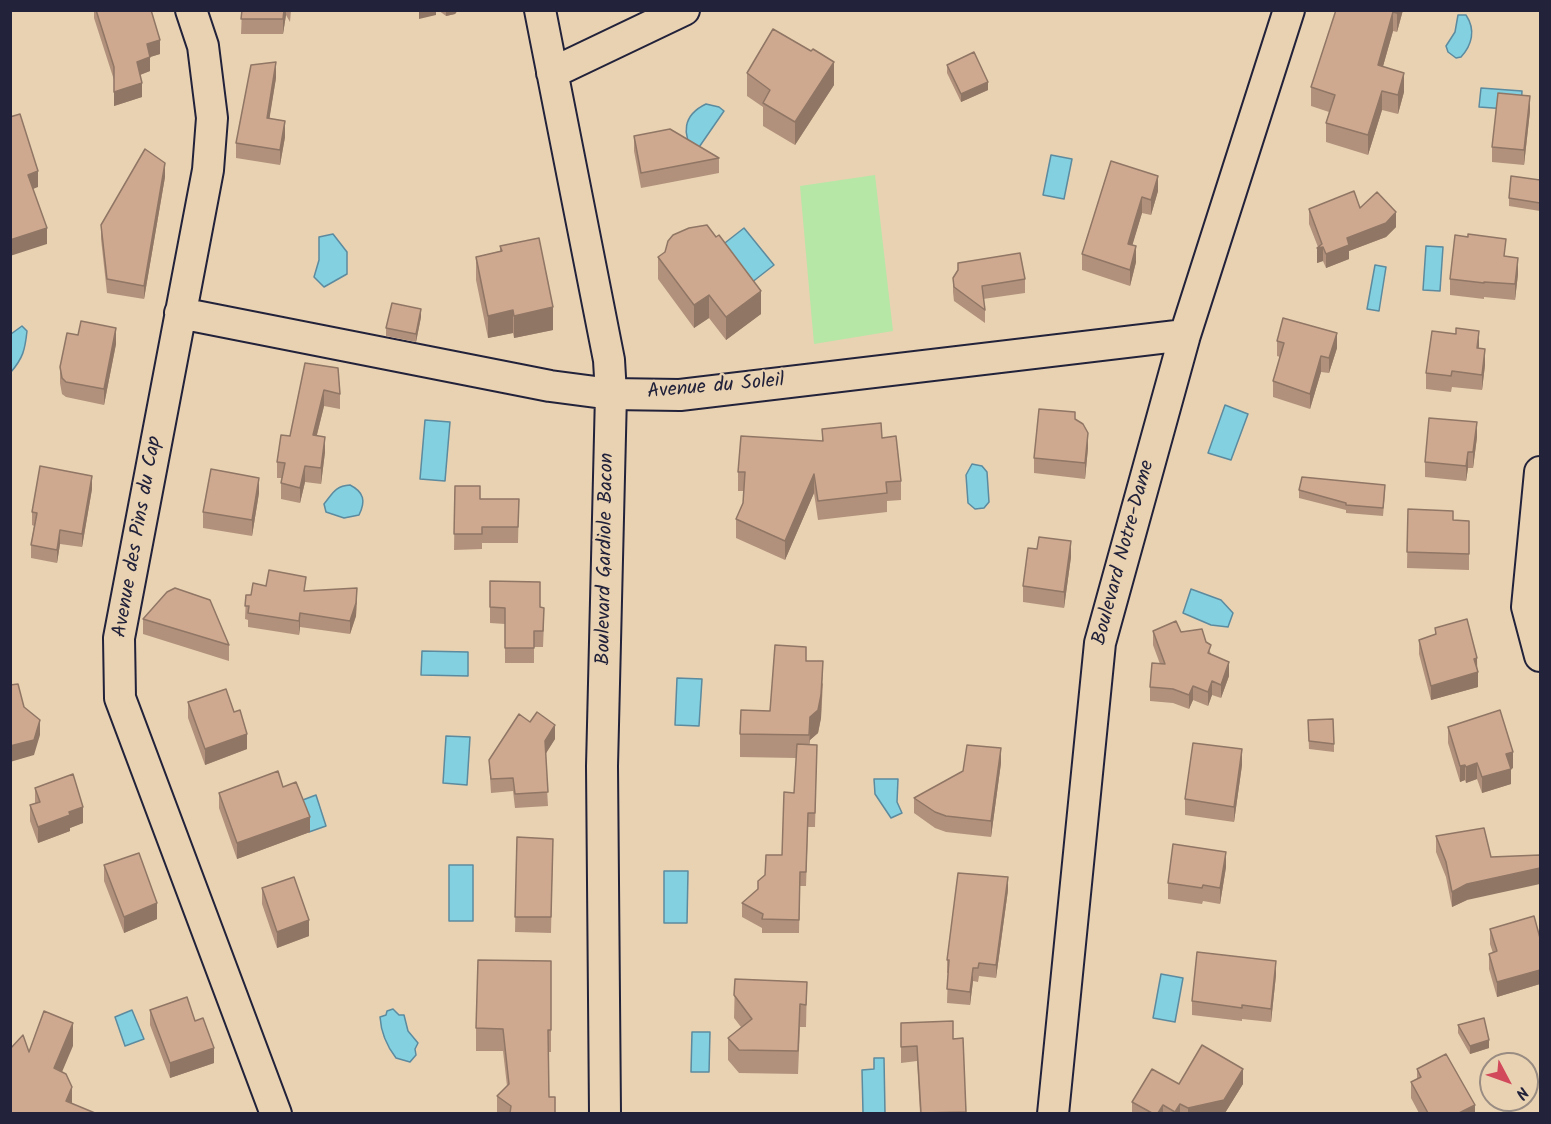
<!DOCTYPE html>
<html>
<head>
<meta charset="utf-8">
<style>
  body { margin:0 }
  #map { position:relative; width:1551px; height:1124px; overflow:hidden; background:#e9d2b2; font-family:Kalam,sans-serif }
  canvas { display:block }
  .frame { position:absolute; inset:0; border:12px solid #22223b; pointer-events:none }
  .north { position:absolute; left:1479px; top:1052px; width:60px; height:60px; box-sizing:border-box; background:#e9d2b2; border:2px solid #998c82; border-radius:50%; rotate:131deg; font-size:16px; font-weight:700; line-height:24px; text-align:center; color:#22223b }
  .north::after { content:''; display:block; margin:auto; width:21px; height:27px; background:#d1495b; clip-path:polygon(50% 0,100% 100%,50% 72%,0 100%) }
</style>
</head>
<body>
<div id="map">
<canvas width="1551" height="1124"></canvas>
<div class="frame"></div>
<div class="north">N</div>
</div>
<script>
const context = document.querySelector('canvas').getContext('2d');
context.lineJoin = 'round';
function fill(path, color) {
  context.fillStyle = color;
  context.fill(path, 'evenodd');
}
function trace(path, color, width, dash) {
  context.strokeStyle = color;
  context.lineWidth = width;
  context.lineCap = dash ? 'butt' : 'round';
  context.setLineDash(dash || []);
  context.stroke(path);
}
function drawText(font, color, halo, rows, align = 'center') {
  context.font = font + ' Kalam,sans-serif';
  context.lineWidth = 4.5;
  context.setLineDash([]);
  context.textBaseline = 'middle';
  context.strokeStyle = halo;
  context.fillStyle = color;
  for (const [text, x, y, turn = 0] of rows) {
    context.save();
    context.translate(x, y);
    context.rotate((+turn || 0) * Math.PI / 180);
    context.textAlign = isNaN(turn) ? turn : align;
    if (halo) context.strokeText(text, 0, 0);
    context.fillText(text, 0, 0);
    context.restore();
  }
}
fill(new Path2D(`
  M875,175l18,156 -79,13 -14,-158z`), '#b6e7a6');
const water = new Path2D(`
  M1458,15h8c10,15 6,30 -5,42l-5,1 -8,-6 -2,-6 9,-14z
  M1481,88l41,3 -1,19 -42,-3z
  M706,104l13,3 5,4 -29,42c-14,-19 -12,-38 11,-49z
  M1051,155l21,4 -8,40 -21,-4z
  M744,228l30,37 -23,18 -30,-37z
  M333,234l14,18v22l-23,13 -10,-10 5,-17v-23z
  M1426,246l17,1 -3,44 -17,-1z
  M1375,265l11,2 -7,44 -12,-2z
  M22,326l5,5c-2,19 -4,27 -16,41v-38z
  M1225,405l23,9 -17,46 -23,-7z
  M425,420l25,2 -5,59 -25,-2z
  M972,464l10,2 5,6 2,30 -5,6 -9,1 -7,-6 -2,-28z
  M350,485c14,7 16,16 9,30l-15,3 -18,-6 -2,-8c9,-11 11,-18 26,-19z
  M1191,589l30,11 12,13 -5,14 -17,-2 -28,-12z
  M422,651l46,1v24l-47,-1z
  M677,678l25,1 -3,47 -24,-1z
  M446,736l24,1 -3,48 -24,-2z
  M874,779h24l-1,23 5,11 -11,5 -16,-24z
  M316,795l10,31 -17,6 -9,-31z
  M449,865h24v56h-24z
  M664,871h24l-1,52h-23z
  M1161,974l22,4 -8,44 -22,-4z
  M393,1009l6,6h5l4,16 10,12 -3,6 1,6 -6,7 -14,-4c-10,-13 -15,-25 -16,-41l6,-2 1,-4z
  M132,1010l12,29 -19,7 -10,-29z
  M692,1032h18l-1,40h-18z
  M874,1058h10l1,55h-22l-1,-43 12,-1z`);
fill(water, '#82d0e0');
trace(water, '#5c8a9e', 1.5);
const street = new Path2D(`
  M191,10l12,36 9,72 -4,52 -89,468 1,60 156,416
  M540,10l69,350 2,34 -9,372 3,348
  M552,73l132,-63
  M180,313l370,73 61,8 69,1 505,-60
  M1540,472l-13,135 13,49
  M1053,1114l47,-471 85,-308 104,-325`);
trace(street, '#22223b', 34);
trace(street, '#e9d2b2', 30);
fill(new Path2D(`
  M94,10h57l9,44 -10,3v14l-10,4 2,22 -28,9v-26l-20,-62z
  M242,10h49l-1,12 -4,-7 -3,19h-42z
  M438,10h20l-3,4 -9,2z
  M1336,10h67l-6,22 -4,-1 -10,35 21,26 -6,22 -16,-4 -14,45 -42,-13v-19l3,-11 -18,-6v-19z
  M811,51l23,34 -39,60 -32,-19v-19l-16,-11v-23z
  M947,65l41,25 -27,12 -14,-29z
  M276,78l-7,41 16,18 -5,28 -44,-7v-15z
  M1530,111l-6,54 -32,-3v-15z
  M634,136l85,22v15l-78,15 -7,-37z
  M1111,161l47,30 -7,24 -9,-2 -10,32 4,17 -6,24 -48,-16v-16z
  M165,177l-21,122 -37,-6 -6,-54v-14z
  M1540,180v31l-31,-5v-8z
  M1360,208l36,19 -10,10 -37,14v8l-23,9 -3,-7 -6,2 1,-16 -9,-23v-15z
  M500,246l53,84 -39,8 -1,-5 -25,5 -12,-58v-23l24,-6z
  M1506,256l12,18 -3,26 -31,-3v2l-34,-4v-16z
  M658,257l103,57 -35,26 -17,-22 -15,10 -36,-49z
  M958,263l67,16v14l-42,6 2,11v13l-31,-22 -1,-9v-14l5,-7z
  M421,317l-5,25 -30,-6v-8z
  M1456,334l23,14 6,17 -3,25 -30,-3 -1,5 -25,-3v-16z
  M1277,341l60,7 -8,25 -8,-1 -11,37 -37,-12v-16l7,-24 -3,-1z
  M116,344l-12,61 -38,-8 -4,-3 -2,-11v-16z
  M305,363l35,31v15l-16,-3 -7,29 8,17 -4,32 -16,-2 -5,21 -19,-4v-16l1,-5h-5v-16l13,-26z
  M1075,420l13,28 -3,31 -51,-6v-15z
  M822,429l60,9 19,43v19l-14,1v11l-69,8 -4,-27 -29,67 -49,-22v-19l7,-16 1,-12h-6v-19l84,-31z
  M1477,437l-4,31h-5l-2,13 -41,-4v-15z
  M455,486l25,13h39l-1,44h-36v6l-28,1z
  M92,489l-10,58 -22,-3 -3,19 -26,-5v-13l3,-19 -2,-1v-13z
  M1299,490l86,3 -2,23 -37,-3v-3l-47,-12z
  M259,493l-7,43 -49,-8v-16z
  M1408,509l45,11 16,1v49l-62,-2z
  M1071,557l-7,51 -41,-6v-16z
  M490,581l50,26 4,16 -1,24h-9v16h-29v-39l-15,-1z
  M306,591l51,10 -1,15 -6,18 -50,-7 -1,8 -51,-8v-7l-3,-1 1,-24z
  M143,619l86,26v16l-86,-27z
  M1435,628l42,30 1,29 -47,13 -12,-46v-14l16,-5z
  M1153,631l28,1 25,10 5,12 18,22 -8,22 -9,-3 -4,11 -15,-6 -4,9 -16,-6 -23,-2v-14l10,-23 -7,-19z
  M806,661l17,23 -2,34 -3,15 -8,7 -1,5h8l-2,82h-7l-2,59h-6l-1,47h-37v-5l-20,-11v-14l16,-14 7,-14 17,-20 12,-62 2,-35 -56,-1v-23l30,-23z
  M188,702l59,47 -42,16 -17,-47z
  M1308,720l26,24v8l-25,-3z
  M1448,727l65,41 -2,1v15l-29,9 -5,-14 -11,4 -1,-3 -5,2 -12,-39z
  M555,739l-10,15 3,52 -33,2 -2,-17 -22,2 -2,-33z
  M1001,763l-10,74 -45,-5 -11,-4 -21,-15v-15z
  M1242,765l-8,57 -49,-7v-16z
  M283,787l27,45 -73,27 -18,-51v-15z
  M35,788l48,35 -13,5v3l-32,12 -8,-22v-16l5,-2z
  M1436,836l31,64 -15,7 -6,-30 -10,-25z
  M517,837l36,2 -2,94 -36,-1z
  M104,865l53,54 -33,14 -20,-52z
  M1226,867l-6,37 -17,-3 -1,3 -34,-5v-16z
  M262,888l47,48 -32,12 -15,-44z
  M1008,890l-12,88 -17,-2 -1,6 -5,-1 -3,24 -23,-2 1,-30h-1v-13z
  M1490,929l50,9v46l-43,13 -8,-28v-15l4,-1 -3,-9z
  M551,961v91h-3l1,45 6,16h-58v-17l10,-10 -4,-35h-27v-23z
  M1276,975l-5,47 -29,-3v2l-50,-6v-14z
  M735,979l72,3 -1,45h-6l-2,47 -59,-1 -11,-13v-22l13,-11 -7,-9z
  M150,1010l45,11 19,42 -44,15 -20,-53z
  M901,1023l52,16 10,-1 3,75h-46l-3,-52 -16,2z
  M1458,1025l31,23 -19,6 -12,-21z
  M1417,1069l58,44h-56l-8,-15v-16l6,-3z
  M1179,1084h64l-18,29h-93v-11z`), '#b1917c');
fill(new Path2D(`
  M284,10h2v5l-3,19v-15z
  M419,10h17v5l-17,4z
  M446,10h12l-3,4 -9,2z
  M1397,10h6l-6,22z
  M1393,12v19l-15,53v-19z
  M160,40v14l-13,4v-14z
  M150,57v14l-13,5v-14z
  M276,62v16l-9,56v-16z
  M834,62v23l-39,60v-23z
  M1404,73v19l-6,22v-19z
  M988,82v8l-27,12v-8z
  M142,83v14l-28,9v-14z
  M1382,91v19l-14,45v-20z
  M1530,96v15l-6,54v-15z
  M285,121v16l-5,28v-15z
  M165,163v14l-21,122v-13z
  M38,171v16l-10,4v-16z
  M1158,176v15l-7,24v-15z
  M1142,197v16l-14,47v-16z
  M1396,212v15l-10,10 -37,14v8l-23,9v-14l21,-16z
  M47,228v16l-37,12v-16z
  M1136,246v16l-6,24v-16z
  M1323,247v14l-6,2v-15z
  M1518,258v16l-3,26v-16z
  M761,291v23l-35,26v-23z
  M709,295v23l-15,10v-23z
  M553,307v23l-39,8v-22z
  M421,309v8l-5,25v-8z
  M513,310v23l-25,5v-22z
  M116,328v16l-12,61v-16z
  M1479,331v15l-2,18v-16z
  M1337,333v15l-8,25v-15z
  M1485,349v16l-3,25v-15z
  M1321,356v16l-11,37v-15z
  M324,390v16l-11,44v-15z
  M1477,422v15l-4,31v-16z
  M1088,433v15l-3,31v-16z
  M325,437v15l-4,32v-16z
  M1468,452v16l-2,13v-15z
  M305,466v16l-5,21v-15z
  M814,474v19l-29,67v-19z
  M92,476v13l-10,58v-13z
  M259,478v15l-7,43v-16z
  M60,530v14l-3,19v-13z
  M1071,541v16l-7,51v-16z
  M357,588l-1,28 -6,18v-13z
  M300,613v14l-1,8v-14z
  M1477,658v14l-3,-13z
  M823,661l-2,57 -3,15 -8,7 -1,18 1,-41z
  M1229,662v14l-8,22v-13z
  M1478,672v15l-47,13v-14z
  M1212,681v14l-4,11v-14z
  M1193,686v14l-4,9v-14z
  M40,720v15l-6,20 -24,7v-16z
  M555,725v14l-10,16v-14z
  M247,734v15l-42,16v-16z
  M1001,748v15l-10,74v-16z
  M1242,749v16l-8,57v-15z
  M1513,752v16l-2,1v15l-29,9v-16l24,-23z
  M1477,763v16l-11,4v-16z
  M1465,765v15l-5,2v-16z
  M83,807v16l-13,5v3l-32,12v-16l31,-15z
  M310,817v15l-73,27v-16z
  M1226,852v15l-6,37v-16z
  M1540,868v16l-73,16 -15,7v-15l15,-8z
  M1008,877v13l-12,88v-13z
  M157,903v16l-33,14v-16z
  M309,920v16l-32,12v-16z
  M1276,961v14l-5,47v-13z
  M973,968v13l-3,24v-13z
  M1540,970v14l-43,13v-15z
  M73,1023v23l-19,45v-23z
  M1489,1040v8l-19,6v-8z
  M214,1048v15l-44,15v-15z
  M1243,1069v15l-18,29h-37v-5z
  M72,1087v23l-6,-9z
  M1180,1104v9h-5v-1z
  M1163,1105v8h-5z
  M1475,1105v8h-16z`), '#907665');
const building = new Path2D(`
  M96,10h55l9,30 -13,4 3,13 -13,5 5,21 -28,9v-25z
  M242,10h42l-1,9h-42z
  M1336,10h61v3l-4,-1 -15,53 26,8 -6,22 -16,-4 -14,44 -42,-12 9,-28 -24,-8z
  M773,29l38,22 2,-2 21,13 -39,60 -32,-19 7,-13 -23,-17z
  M974,52l14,30 -27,12 -14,-29z
  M276,62l-9,56 18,3 -5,29 -44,-7 15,-78z
  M1498,93l32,3 -6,54 -32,-3z
  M20,114l18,57 -10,4 19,53 -37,12v-123z
  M670,129l49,29 -78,15 -7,-37z
  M145,149l20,14 -21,123 -37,-7 -6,-54z
  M1111,161l47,15 -7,24 -9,-3 -7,23 -7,24 8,2 -6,24 -48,-16z
  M1511,176l29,4v23l-31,-5z
  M1354,191l6,17 17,-16 19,20 -10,11 -39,15 2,7 -23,9 -3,-7 -6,1 5,-4 -13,-35z
  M707,225l9,12 3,-2 42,56 -35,26 -17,-22 -15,10 -36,-48 7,-5 3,-11 5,-6 16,-7z
  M1468,234l38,5 -2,17 14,2 -3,26 -31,-2v1l-34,-4 5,-44 13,2z
  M539,238l14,69 -39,9 -1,-6 -25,6 -12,-59 26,-6 -2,-5z
  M1020,253l5,26 -43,7 3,24 -31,-23 -1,-9 5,-8v-7z
  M392,303l29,6 -5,25 -30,-6z
  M1283,318l54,15 -8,25 -8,-2 -11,38 -37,-13 11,-38 -7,-2z
  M81,321l35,7 -12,61 -38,-7 -4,-4 -2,-11 7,-34 11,2z
  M1456,328l23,3 -2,17 8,1 -3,26 -30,-4 -1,5 -25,-3 6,-42 24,3z
  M305,363l33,5 2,26 -16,-4 -11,45 12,2 -4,31 -16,-2 -5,22 -19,-5 4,-20 -8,-1 4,-27 9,1z
  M1039,409l36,3v7l8,5 5,9 -3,30 -51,-5z
  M1429,418l48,4 -4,30h-5l-2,14 -41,-4z
  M881,423l1,15 14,-2 5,45 -15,1 1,11 -69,8 -4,-27 -29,67 -49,-22 7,-16 2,-31h-7l3,-36 82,5 -1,-12z
  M40,466l52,10 -10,58 -22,-4 -3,20 -26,-5 6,-32 -5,-1z
  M211,469l48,9 -7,42 -49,-8z
  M1302,477l83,8 -2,23 -37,-3v-2l-47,-13z
  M455,486h25v13h39l-1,28h-36v7h-28z
  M1408,509l45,2v9l16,1v33l-62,-2z
  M1039,537l32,4 -7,51 -41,-6 5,-38 9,1z
  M269,570l37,7 -2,14 53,-3 -1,15 -6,18 -50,-8 -1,8 -51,-8 1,-7h-4l1,-11h5l2,-12 13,3z
  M490,581l50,1v25l4,1 -1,23h-9v17h-29v-40l-15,-1z
  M175,588l35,12 19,45 -86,-26 24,-27z
  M1467,619l10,39 -3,1 4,13 -47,14 -12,-46 17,-6 -1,-6z
  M1176,621l5,11 21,-3 4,13 5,3 -3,8 21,9 -8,23 -9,-4 -4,11 -15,-6 -4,9 -16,-6 -23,-2 2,-24 13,1 -12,-33z
  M775,645l31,2v14h17l-2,34 -3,15 -8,7 -1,18 -69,-1 1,-24 29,1z
  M18,684l6,23 16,13 -6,20 -24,6v-61z
  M226,689l8,23 6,-2 7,24 -42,15 -17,-47z
  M1500,710l13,42 -7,2 5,15 -29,8 -5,-14 -11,4 -1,-2 -5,1 -12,-39z
  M537,712l18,13 -10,16 3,51 -33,2 -2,-16 -22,1 -2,-19 30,-46 11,8z
  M1333,719l1,25 -25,-3 -1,-21z
  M1193,743l49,6 -8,58 -49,-8z
  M797,744l20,1 -2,68h-7l-2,59h-6l-1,48 -37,-1 1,-5 -21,-11 16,-14v-8l7,-6 1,-20h16l2,-63 10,1z
  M967,745l34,3 -10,73 -45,-5 -11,-4 -21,-14 49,-27z
  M278,771l5,16 13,-5 14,35 -73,26 -18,-50z
  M73,774l10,33 -14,5 1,3 -32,12 -8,-22 10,-3 -5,-14z
  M1484,828l7,29 49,-2v13l-73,16 -15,8 -6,-30 -10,-26z
  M517,837l36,2 -2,78h-36z
  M1173,844l53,8 -6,36 -17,-3 -1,3 -34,-5z
  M139,853l18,50 -33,14 -20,-52z
  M958,873l50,4 -12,88 -17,-2 -1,5h-5l-3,24 -23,-3 2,-29h-2z
  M294,877l15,43 -32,12 -15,-44z
  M1534,916l6,22v32l-43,12 -8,-28 8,-3 -7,-22z
  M1197,952l79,9 -5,48 -29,-4v3l-50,-7z
  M478,960l73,1v69h-3l1,67h6v16h-45l1,-7 -14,-10 12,-12 -6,-55 -27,-1z
  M735,979l72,3 -1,23 -6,-1 -2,47 -59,-1 -11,-12 24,-19 -18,-24z
  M187,997l8,24 8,-3 11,30 -44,15 -20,-53z
  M44,1011l29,12 -19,45 12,6 6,13 -6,14 29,12h-85v-64l13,-14 6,17z
  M1484,1018l5,22 -19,6 -12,-21z
  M953,1021v18l10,-1 3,74 -45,1 -4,-67 -16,1v-24z
  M1202,1045l41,24 -19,31 -36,8 -8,-4 -5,8 -12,-7 -5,8h-6l-20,-11 20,-33 27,15z
  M1446,1054l29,51 -16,8h-31l-17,-31 10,-5 -4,-8z`);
fill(building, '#cea990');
trace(building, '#907665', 1.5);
drawText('20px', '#22223b', '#e9d2b2', [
  ["Avenue du Soleil",716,388,-5],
  ["Avenue des Pins du Cap",139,537,-80],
  ["Boulevard Notre-Dame",1125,553,-75],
  ["Boulevard Gardiole Bacon",607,559,-89]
]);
</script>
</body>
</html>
